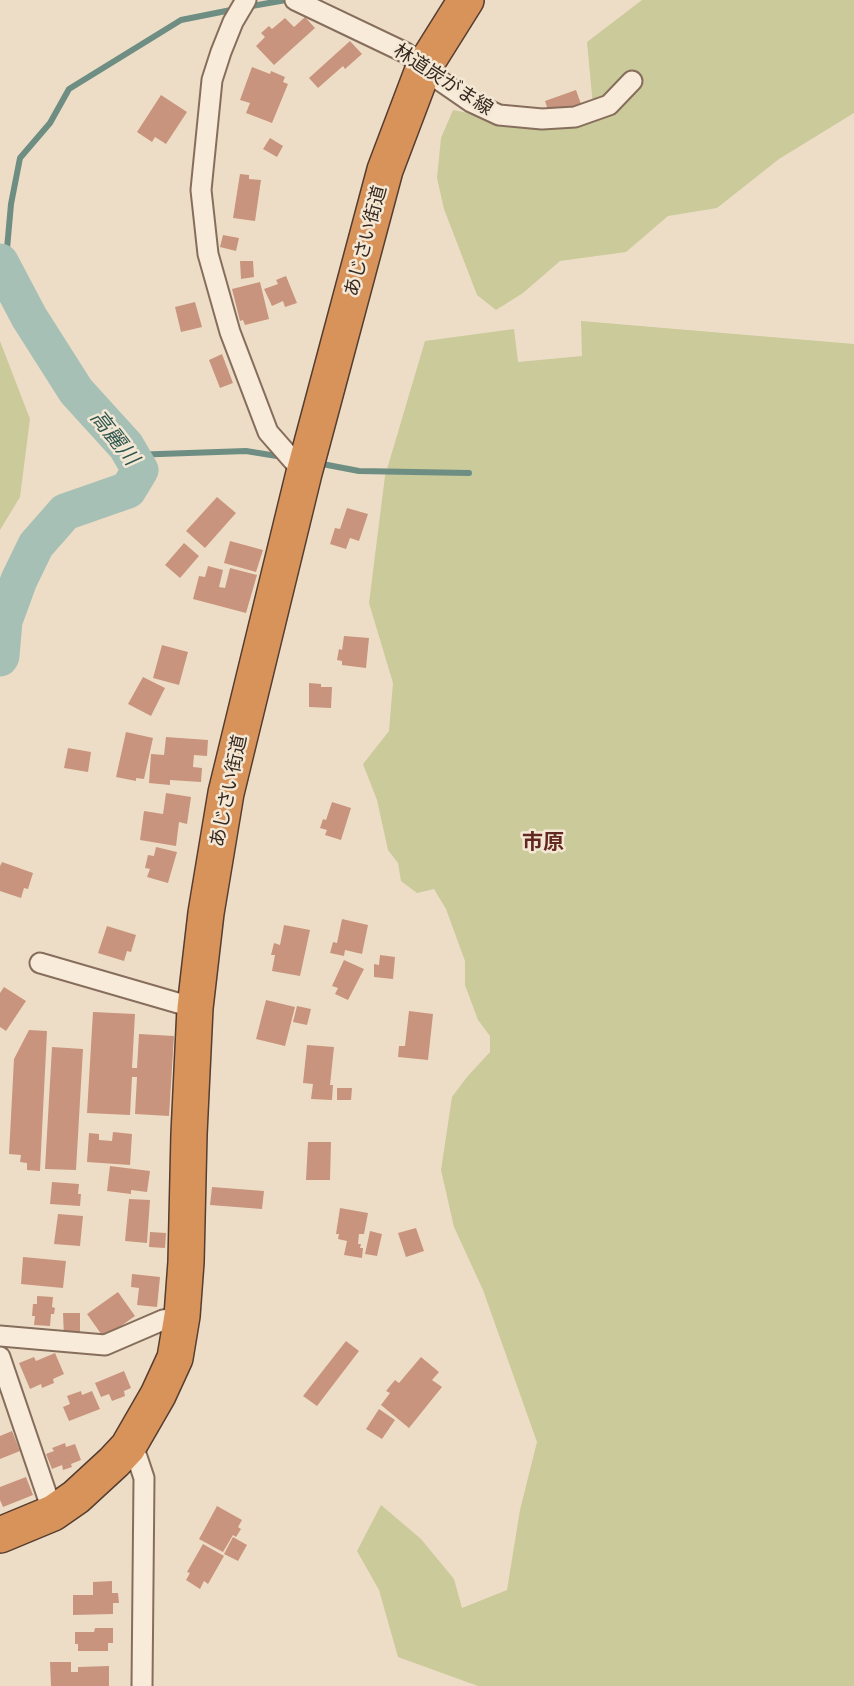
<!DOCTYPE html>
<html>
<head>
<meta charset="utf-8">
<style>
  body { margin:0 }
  canvas { display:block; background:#edddc6 }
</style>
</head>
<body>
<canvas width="854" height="1686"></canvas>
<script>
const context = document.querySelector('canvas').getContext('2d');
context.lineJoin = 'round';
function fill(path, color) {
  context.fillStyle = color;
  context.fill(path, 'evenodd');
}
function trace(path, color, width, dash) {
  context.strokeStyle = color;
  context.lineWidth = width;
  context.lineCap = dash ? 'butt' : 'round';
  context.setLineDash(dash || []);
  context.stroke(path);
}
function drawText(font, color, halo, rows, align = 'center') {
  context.font = font + ' "Roboto Serif","Noto Sans JP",serif';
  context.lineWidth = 5;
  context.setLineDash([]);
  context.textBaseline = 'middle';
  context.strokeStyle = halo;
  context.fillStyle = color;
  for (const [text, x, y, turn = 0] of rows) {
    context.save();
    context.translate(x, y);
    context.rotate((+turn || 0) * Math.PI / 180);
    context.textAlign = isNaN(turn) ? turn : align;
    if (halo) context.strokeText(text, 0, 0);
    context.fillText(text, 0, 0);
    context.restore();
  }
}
fill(new Path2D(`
  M642,0h212v113l-75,46 -62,49 -49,8 -42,36 -66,9 -37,32 -27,17 -19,-15 -33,-86 -7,-31 4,-40 12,-28 84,16 56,-20 -6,-64z
  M581,321l273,23v1342h-376l-80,-29 -19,-67 -22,-39 24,-46 40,34 33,40 8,29 45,-18 13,-80 17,-68 -54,-152 -29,-63 -13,-57 11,-73 15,-20 23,-25v-16l-12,-16 -13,-35v-24l-19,-52 -12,-20 -17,4 -16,-12 -3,-18 -10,-13 -11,-50 -14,-36 26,-33 4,-48 -24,-80 16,-127 40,-135 89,-12 4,33 64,-6z
  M0,341l30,78 -10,78 -20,33z`), '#caca9a');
trace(new Path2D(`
  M246,7l40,-7
  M5,271l6,-67 9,-46 30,-35 19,-34 112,-69 55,-11
  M131,455l115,-4 37,6
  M317,463l42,8 110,2`), '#6e8e83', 6);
trace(new Path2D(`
  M0,262l29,55 47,74 50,55 14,24 -12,20 -63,22 -29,33 -17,35 -15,41 -3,35 -1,2`), '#a7c0b6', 37);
fill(new Path2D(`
  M305,17l10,11 -41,37 -18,-19 9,-9 -4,-4 8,-7 3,3 13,-11 9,9z
  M350,41l12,13 -17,15 -2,-3 -25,22 -9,-10z
  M252,67l18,7 1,-3 14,6 -2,5 5,2 -16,39 -26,-10 4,-10 -10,-3z
  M576,90l5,14 -31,12 -5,-15z
  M161,95l26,17 -21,32 -11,-7 -3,5 -15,-10z
  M270,138l13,8 -6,11 -14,-8z
  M240,174l9,1v4l12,1 -6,41 -22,-3z
  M223,235l16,3 -3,13 -16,-4z
  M240,261h13l1,16 -13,2z
  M286,276l11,27 -12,4 -2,-6 -11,5 -8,-17 14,-5 -2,-4z
  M260,282l9,37 -24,6 -2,-5 -3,1 -8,-32z
  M195,302l7,25 -21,5 -6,-25z
  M222,354l11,29 -13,5 -11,-28z
  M217,497l19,16 -31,35 -19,-17z
  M347,508l21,6 -9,27 -9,-3 -4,11 -16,-5 5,-16 5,1z
  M230,541l33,9 -7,22 -32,-9z
  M184,543l15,13 -19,22 -15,-13z
  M208,566l15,4 -4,17 6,1 5,-20 27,7 -11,38 -53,-14 6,-23 6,1z
  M344,636l25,2 -3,30 -24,-3v-4l-5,-1 2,-11 3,1z
  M162,645l26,7 -9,33 -26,-7z
  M143,677l22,11 -14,28 -23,-12z
  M309,683l12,1v3h11l-1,21 -22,-1z
  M126,732l27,6 -9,41 -8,-1v3l-20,-4z
  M166,737l42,3 -1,16 -13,-1 -1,12 9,1 -1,14 -31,-2v5l-21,-2 2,-29 13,1z
  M68,748l23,4 -3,20 -24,-4z
  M166,793l25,4 -4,27 -8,-2 -3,24 -36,-6 4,-29 19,3z
  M332,802l19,6 -10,32 -16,-5 2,-5 -7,-2 3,-9 3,1z
  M156,847l21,5 -9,31 -21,-6 3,-8 -5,-1 3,-13 6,1z
  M2,862l31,11 -5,16 -4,-1 -3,10 -21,-7v-25z
  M342,919l26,6 -6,29 -17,-4 -1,6 -14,-3 3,-11 4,1z
  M284,925l26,5 -10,46 -28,-5 3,-16h-4l3,-12 6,2z
  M107,926l29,9 -5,17 -4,-1 -3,10 -26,-8z
  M380,955l15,2 -2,22 -19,-2v-13l5,1z
  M344,960l20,9 -16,31 -13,-6 3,-6 -6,-2z
  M4,987l22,14 -20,30 -6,-4v-34z
  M266,1000l29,7 -10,39 -29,-7z
  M297,1006l14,3 -4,16 -14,-3z
  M409,1011l24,3 -5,46 -30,-3 1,-11h6z
  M93,1012l42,2 -3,54h5l2,-34 35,2 -5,80 -34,-2 2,-37h-5l-2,38 -43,-2z
  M29,1030l18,1 -7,140 -13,-1v-7l-7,-1 1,-7 -12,-1 5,-95z
  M307,1045l27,2 -4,38h3l-1,15 -21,-1 2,-15 -10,-1z
  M52,1047l31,2 -7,121 -31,-1z
  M337,1088h15l-1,12h-14z
  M113,1132l19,2 -2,31 -43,-3 2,-29 10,1v6l13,1z
  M308,1142h23l-1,38h-24z
  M110,1166l40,5 -3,21 -16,-2v4l-24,-3z
  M52,1182l27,2 -1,10h3l-1,12 -30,-2z
  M212,1187l52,4 -2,18 -52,-4z
  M129,1199l21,1 -3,43 -22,-2z
  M340,1208l28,5 -4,21h-5l-1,10h3l-1,4h3l-1,10 -18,-3 3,-14 -9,-2 1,-5h-3z
  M58,1214l25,2 -3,30 -26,-2z
  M416,1228l8,23 -18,6 -8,-24z
  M370,1231l12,3 -5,22 -12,-2z
  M150,1232l16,1 -1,15 -16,-1z
  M23,1257l43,4 -3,27 -42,-4z
  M132,1274l28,3 -3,30 -20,-2 2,-17 -8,-1z
  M118,1292l17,24 -31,22 -17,-24z
  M37,1296l16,1 -1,10 3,1 -1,6h-3l-1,12 -16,-1 1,-9h-3l1,-12h4z
  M63,1313h17v24h-16z
  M346,1341l13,10 -42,55 -14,-10z
  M55,1353l9,21 -11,5 1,4 -12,5 -1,-4 -11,5 -11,-26 15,-6 2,4z
  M421,1357l18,15 -7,8 10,7 -33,41 -28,-23 9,-12 -4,-2 9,-11 4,3z
  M124,1371l7,17 -7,3 1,5 -13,5 -3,-7 -8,3 -6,-14z
  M81,1391l1,4 10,-4 8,18 -31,12 -6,-14 7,-3 -3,-8z
  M379,1409l16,11 -13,19 -16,-10z
  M12,1431l8,20 -20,8v-23z
  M65,1443l1,4 9,-3 6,16 -10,4 1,3 -9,3 -1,-5 -10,4 -6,-15 8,-3 -2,-3z
  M26,1477l7,18 -30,12 -3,-7v-13z
  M217,1506l25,14 -4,7 3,2 -5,8 -3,-2 -10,17 -24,-13z
  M233,1537l14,8 -9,16 -14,-7z
  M203,1544l21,12 -16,28 -4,-3 -4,8 -14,-9 4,-7 -3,-1z
  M112,1581v12h6l1,10h-6v11l-40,1v-20h20v-13z
  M95,1628h18v15h-5v8h-30v-7h-3v-12h19z
  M50,1662h21v10h7v-5l31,-1v20h-58z`), '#c9947d');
const street = new Path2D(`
  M246,0l-13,22 -12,30 -9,28 -11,110 7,64 22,78 38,100 36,41
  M295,0l111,53 36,29 29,20 28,13 43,4 33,-2 34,-12 23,-24
  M40,963l155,45
  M0,1336l105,9 58,-25 19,-4
  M0,1357l53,156
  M128,1447l9,10 7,21 -2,208`);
const highway = new Path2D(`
  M0,1535l53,-22 23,-16 38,-35 14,-15 30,-52 17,-37 7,-42 4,-54 3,-128 6,-126 11,-95 20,-120 78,-320 81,-303 39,-103 42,-67`);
trace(street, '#876e5c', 23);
trace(highway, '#553d30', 38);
trace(street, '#f8ebd9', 19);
trace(highway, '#d8935b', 35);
drawText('19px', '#382920', '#f4e8d5', [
  ["林道炭がま線",443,80,33],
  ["あじさい街道",366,241,-75],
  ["あじさい街道",229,791,-78]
]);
drawText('italic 21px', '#305750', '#f4e8d5', [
  ["高麗川",114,438,52]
]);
drawText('bold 21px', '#632721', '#f4e8d5', [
  ["市原",543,843]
]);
</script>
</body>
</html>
